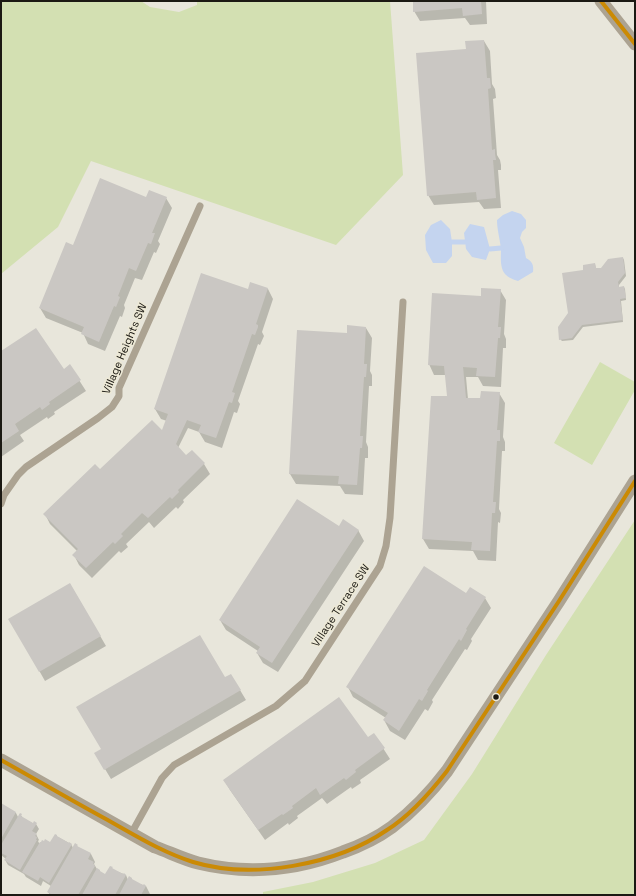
<!DOCTYPE html>
<html>
<head>
<meta charset="utf-8">
<style>
  body { margin:0 }
  #map { position:relative; width:636px; height:896px; overflow:hidden; background:#e8e6db; font-family:"Space Grotesk",sans-serif }
  canvas { display:block }
  .frame { position:absolute; inset:0; border:2px solid #1b1913; pointer-events:none }
</style>
</head>
<body>
<div id="map">
<canvas width="636" height="896"></canvas>
<div class="frame"></div>
</div>
<script>
const context = document.querySelector('canvas').getContext('2d');
context.lineJoin = 'round';
function fill(path, color) {
  context.fillStyle = color;
  context.fill(path, 'evenodd');
}
function trace(path, color, width, dash) {
  context.strokeStyle = color;
  context.lineWidth = width;
  context.lineCap = dash ? 'butt' : 'round';
  context.setLineDash(dash || []);
  context.stroke(path);
}
function drawText(font, color, halo, rows, align = 'center') {
  context.font = font + ' "Space Grotesk",sans-serif';
  context.lineWidth = 3;
  context.setLineDash([]);
  context.textBaseline = 'middle';
  context.strokeStyle = halo;
  context.fillStyle = color;
  for (const [text, x, y, turn = 0] of rows) {
    context.save();
    context.translate(x, y);
    context.rotate((+turn || 0) * Math.PI / 180);
    context.textAlign = isNaN(turn) ? turn : align;
    if (halo) context.strokeText(text, 0, 0);
    context.fillText(text, 0, 0);
    context.restore();
  }
}
fill(new Path2D(`
  M6,1h135l9,6 29,5 18,-7v-4h193l13,174 -67,70 -245,-84 -33,66 -57,47v-272z
  M600,362l35,20v8l-43,75 -38,-22z
  M635,520v375h-372v-3l50,-10 62,-19 49,-23 48,-66 74,-119z`), '#d3e0b2');
fill(new Path2D(`
  M512,211l9,3 5,6v8l-4,4 -2,6 4,9 2,11c6,3 8,7 7,14l-15,9c-6,-2 -12,-4 -15,-10 -3,-7 -2,-15 -2,-22 -1,-10 -4,-19 -4,-29l6,-5z
  M441,220l9,9 2,13v14l-6,7h-13l-7,-13 -1,-15 6,-10z
  M470,224l14,3 6,22 -4,11 -14,-3 -6,-8 -2,-16z`), '#c4d4ef');
fill(new Path2D(`
  M414,1h72l1,23 -17,1 -5,-7 -45,3 -6,-10z
  M484,41l6,10 2,33 3,5 1,9 -3,1 4,56 3,5 1,5v5h-3l3,38 -17,1 -5,-7 -45,3 -6,-10 39,-145z
  M146,198h20l6,10 -14,33 2,3 -4,9 -2,-1 -12,28 -7,-2 -11,27 1,3 -3,9 -2,-1 -15,35 -17,-7 -5,-11 -37,-15 -6,-10 34,-62z
  M623,258l1,2 2,16 -7,9v2h5l1,2 1,11 -5,1 2,21 -40,5 -10,13 -11,1 -2,-2 24,-68 11,-7 1,5h5z
  M268,289l5,10 -11,33 2,4 -4,9 -2,-1 -20,57 2,3 -3,9 -3,-1 -12,36 -17,-6 -6,-10 -11,-4 -10,20 8,8 6,-5 12,13 6,10 -27,26 1,2 -6,7 -2,-2 -22,21 -5,-6 -23,22 2,3 -7,6 -2,-2 -27,27 -13,-13 -5,-10 3,-4 -27,-27 -5,-10 55,-43 65,-36 2,-14 -6,-2 -6,-10 93,-119z
  M500,290l6,10 -2,34 2,5v9h-3l-2,39 -18,-1 -5,-9h-12l2,22 13,1 18,-7 6,10 -2,34 2,5v9h-3l-3,58 2,4 -1,10 -2,-1 -2,39 -18,-1 -5,-9 -44,-2 -6,-10 26,-141 -3,-23h-12l-5,-11 53,-67z
  M366,328l6,10 -2,33 2,4v11h-3l-3,56 2,5v11h-3l-2,37 -18,-1 -5,-8 -44,-2 -6,-10 58,-140z
  M1,353l63,17 6,-4 16,25 -32,21 1,2 -7,5 -1,-2 -27,18 4,6 -23,16z
  M339,527l19,3 6,11 -86,131 -15,-9 -6,-10 1,-2 -32,-21 -6,-10z
  M70,584l36,62 -61,35 -35,-62z
  M467,595l18,3 6,10 -20,31 1,2 -5,9 -2,-1 -33,51 1,2 -5,9 -3,-2 -20,31 -15,-9 -6,-11 2,-2 -33,-21 -5,-10z
  M231,675l15,25 -135,79 -15,-25z
  M374,734l16,25 -30,21 1,3 -9,6 -1,-2 -24,17 -5,-6 -25,18 1,2 -9,7 -1,-2 -23,17 -35,-50 -6,-10 144,-41z
  M1,804l15,9 2,4 2,-3 3,4 11,6h2l3,5 -3,5 3,6 -1,1 1,2 2,1 9,-1 8,-6 13,7 2,4 4,-2 1,2 13,6 4,8 -1,2 3,5 4,4 5,2 4,-8 4,3 12,5 2,5 18,6 4,8v1h-100l-2,-3 3,-6 -8,-5 -2,5 -15,-9 -2,-3 -16,-9 -3,-5 1,-1 -5,-4z`), '#0003');
trace(new Path2D(`
  M452,242h13
  M490,249l11,-1`), '#c4d4ef', 5);
fill(new Path2D(`
  M413,1h68l1,13 -19,2 -1,-8 -49,4z
  M484,40l3,38h3l1,10 -3,1 4,61 3,-1v5l1,6h-3l3,38 -19,2 -1,-8 -49,4 -11,-143 50,-4 -1,-8z
  M100,178l46,19 3,-7 18,7 -15,36h3l-4,11 -3,-1 -12,28 -7,-3 -11,28 2,1 -4,10 -2,-1 -15,36 -18,-8 3,-7 -45,-19 27,-66 7,3z
  M623,257l2,16 -7,9 1,5 5,-1 2,12 -6,1 3,21 -41,5 -10,13 -13,2 -1,-13 10,-14 -6,-40 21,-3v-5l12,-2 1,5h5l7,-9z
  M201,273l47,16 2,-7 18,6 -12,36 2,1v2l-3,8 -3,-1 -20,58 3,1 -3,10 -3,-1 -13,36 -18,-6 3,-7 -14,-5 -11,24 10,11 6,-5 13,13 -27,27 1,2 -7,7 -2,-2 -22,21 -6,-5 -21,21 2,2 -8,8 -2,-2 -27,26 -14,-13 6,-6 -35,-35 52,-50 5,5 52,-49 10,10 6,-16 -14,-5z
  M481,288l20,1 -3,38h3l-1,11h-2l-3,39 -19,-1 1,-8 -14,-1 3,31h14l1,-7 19,1 -3,38h3v11h-3l-4,61h3l-1,11h-3l-2,38 -19,-1 1,-8 -50,-3 9,-143h16l-3,-30 -16,-1 4,-72 49,3z
  M347,325l19,2 -2,37h3l-1,13h-2l-4,59h3l-1,12h-2l-3,37 -19,-1 1,-8 -50,-2 8,-144 50,3z
  M36,328l28,41 6,-5 11,16 -32,22 1,2 -8,6 -2,-3 -25,17 4,7 -18,12v-92z
  M297,499l42,27 4,-7 16,11 -87,133 -16,-10 4,-6 -41,-27z
  M424,566l42,27 4,-6 16,10 -20,32 1,1 -6,11 -2,-2 -32,51 1,1 -6,10 -3,-2 -20,32 -16,-11 5,-7 -42,-26z
  M70,583l31,53 -62,36 -31,-53z
  M200,635l25,42 6,-3 10,16 -137,80 -10,-17 7,-4 -25,-42z
  M339,697l29,40 6,-4 11,15 -30,22 1,2 -10,8 -2,-2 -24,17 -4,-7 -24,18 1,2 -10,7 -1,-1 -24,16 -35,-50z
  M1,803l15,9 -15,27z
  M20,813l2,1 -1,2 12,7 1,-2 3,2 -5,8 5,3 -2,2 2,1 -1,3h1l-17,30 -16,-10 3,-4 -6,-3v-8z
  M55,834l2,1v1l12,7v-1l3,2 -23,39 -9,-6 -2,4 -16,-9 18,-30h1l1,-2 2,1 1,-2 5,3z
  M75,843l3,2 -1,1 14,7 -3,6 6,3 -1,1 2,3 -17,29h-25l-6,-3z
  M110,866l3,1 -1,1 11,6 1,-1 2,2 -11,20h-33l15,-27 3,2v1l5,3z
  M129,876l3,2v1l11,6 1,-1 2,2 -5,9h-22z`), '#cac7c3');
trace(new Path2D(`
  M1,504l3,-9 14,-20 8,-8 72,-49 14,-11 7,-11v-8l81,-182
  M131,834l31,-56 12,-13 102,-59 29,-25 75,-115 6,-20 4,-28 13,-216`), '#aca392', 7);
trace(new Path2D(`
  M601,1l34,43
  M1,760l154,87c14,5 28,12 43,16 49,12 99,7 145,-11 17,-6 34,-14 49,-25 21,-16 39,-35 55,-56l112,-170 76,-120`), '#aca392', 13);
trace(new Path2D(`
  M601,1l34,43
  M1,760c34,19 68,39 103,58 29,16 57,34 89,44 59,18 143,3 194,-32 24,-15 43,-37 60,-59l112,-170 76,-120`), '#cb8a04', 4);
for (const [x, y, r, color] of [
  [496,697,3.5,"#1b1913"]
]) {
  const dot = new Path2D();
  dot.arc(x, y, r, 0, 2 * Math.PI);
  context.fillStyle = color;
  context.fill(dot);
  trace(dot, '#ede9d6', 1.5);
}
drawText('11px', '#1b1913', '#ede9d6', [
  ["Village Heights SW",125,349,-67],
  ["Village Terrace SW",341,606,-57]
]);
</script>
</body>
</html>
